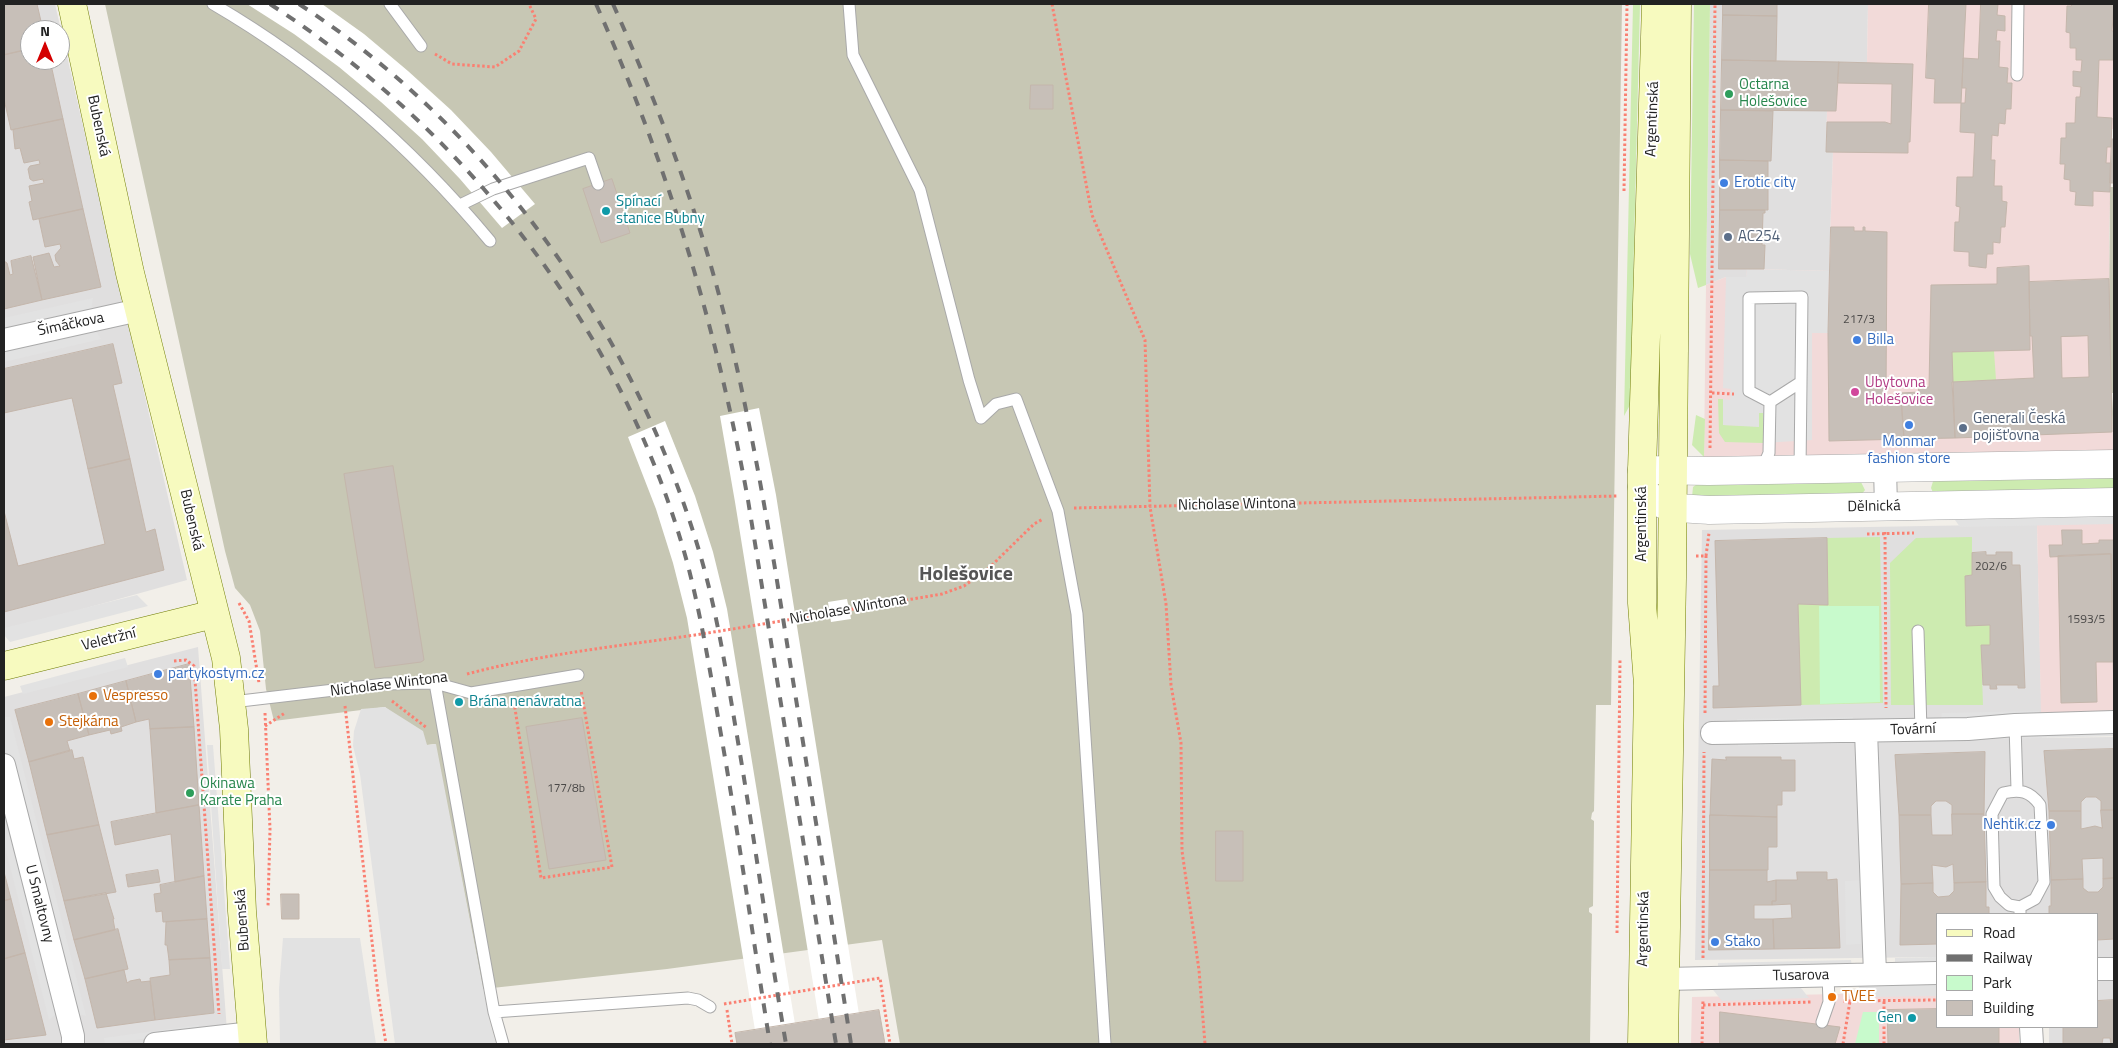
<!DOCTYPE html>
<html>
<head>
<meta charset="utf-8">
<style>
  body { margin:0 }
  #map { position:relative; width:2118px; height:1048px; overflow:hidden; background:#f2efe9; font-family:"Titillium Web",sans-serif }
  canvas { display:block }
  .frame { position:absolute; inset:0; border:5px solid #222; pointer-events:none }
  .legend { position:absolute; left:1936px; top:913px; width:162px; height:115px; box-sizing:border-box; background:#fff; border:1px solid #a7a7a7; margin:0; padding:6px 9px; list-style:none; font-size:15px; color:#222 }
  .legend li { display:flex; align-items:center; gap:10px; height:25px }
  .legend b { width:25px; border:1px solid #a7a7a7 }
  .north { position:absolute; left:20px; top:20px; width:50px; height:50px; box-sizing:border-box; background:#fff; border:1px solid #a7a7a7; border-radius:50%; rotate:0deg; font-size:14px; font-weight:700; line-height:20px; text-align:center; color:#222 }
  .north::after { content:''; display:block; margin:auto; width:18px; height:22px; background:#d40000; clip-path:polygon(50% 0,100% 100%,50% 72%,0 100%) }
</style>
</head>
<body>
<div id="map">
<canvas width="2118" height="1048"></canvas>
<div class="frame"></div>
<ul class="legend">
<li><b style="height:6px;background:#f7fabf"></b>Road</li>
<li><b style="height:6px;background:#707070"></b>Railway</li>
<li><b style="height:14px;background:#c8facc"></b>Park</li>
<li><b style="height:14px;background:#c7bfb8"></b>Building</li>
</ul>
<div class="north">N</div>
</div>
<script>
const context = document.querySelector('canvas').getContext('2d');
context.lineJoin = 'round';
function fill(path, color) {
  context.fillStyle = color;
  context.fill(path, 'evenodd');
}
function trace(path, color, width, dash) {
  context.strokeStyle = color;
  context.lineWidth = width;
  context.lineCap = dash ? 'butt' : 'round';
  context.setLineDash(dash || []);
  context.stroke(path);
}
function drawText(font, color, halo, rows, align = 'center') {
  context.font = font + ' "Titillium Web",sans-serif';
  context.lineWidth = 4;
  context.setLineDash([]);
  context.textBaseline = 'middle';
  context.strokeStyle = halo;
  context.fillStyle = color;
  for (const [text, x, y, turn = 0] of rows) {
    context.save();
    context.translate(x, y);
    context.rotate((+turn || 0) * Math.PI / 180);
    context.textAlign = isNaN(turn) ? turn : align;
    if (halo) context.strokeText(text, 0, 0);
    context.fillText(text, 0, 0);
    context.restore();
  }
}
fill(new Path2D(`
  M4,4h51l132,576 -183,51zM30,30h30v30h-30z
  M1710,4h158l-1,59 -28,-1 -3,49 -9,1 -1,40h7l-4,119 -82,-2v8h-21l-20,8z
  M2037,524l5,214 72,-1v307h-65v-17h48v-113h-160v43l-242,3 7,-430z
  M198,647l30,397h-224v-347z`), '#e0dfdf');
fill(new Path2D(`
  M1868,4h246v125h-2v10l-3,97 4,214 -231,9 -178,-2 2,-172 20,-8h20l1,-8 82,2 4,-119 -7,-2 1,-39h9l3,-49 28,1z
  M2114,523v190l-73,1 -4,-190z
  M1937,992v35h82v17h-328l1,-47z`), '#f2dad9');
fill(new Path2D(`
  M105,4h1517l-11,701h-15l-2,106 -2,2 -1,6 3,2 -1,85 -4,2v4l3,2 -2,130h-690l-18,-104 -215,29 -184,20 -48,-245 -8,1 -42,-38 -111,14 -8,-32 -6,-58 -10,-26 -15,-17 -10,-37z
  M2110,187h4v206h-2l2,41h-1l-4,-90z`), '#c7c7b4');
fill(new Path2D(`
  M1633,4h7l-10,401 -6,11z
  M1694,4h16l-4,281 -8,3 -8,-34z
  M1994,351l2,29 -44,2v-30z
  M1718,399h5v26l36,1v-13h4v30l-38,-1 -6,-9z
  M1696,415l9,4 -1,38 -12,-12z
  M2114,475v18l-179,4 -4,-9 3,-10z
  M1860,480l5,10 -6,8 -167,-1 1,-10 4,-3z
  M1880,537l3,166 -82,2 -3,-101 30,1 -1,-67z
  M1972,537v38l-7,1 1,49h24v20l-9,1 2,59h-92l-1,-142 26,-25z`), '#cdebb0');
fill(new Path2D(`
  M1819,606h60l1,96 -60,2z
  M1863,1012h16v32h-24z`), '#c8facc');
fill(new Path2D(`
  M1747,269l82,2 -1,62h-16v107l-49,3v-30h-4v14l-36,-2v-26l7,1 1,-6v-5l-8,-1 3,-111h20z
  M93,298l-2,15 -87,20v-15z
  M93,326l8,13 -97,23v-16z
  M2114,509v15l-154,3 -5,-7 -165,2v-6z
  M137,595l11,11 -138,36 -6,-7v-7z
  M125,658l3,9 -105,27 -3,-8z
  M385,707l38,24 4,14 9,-1 53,275 7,25h-101l-35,-270 -7,-28 1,-15 7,-22z
  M2039,711v7l-98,3 1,-8z
  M4,717h6l76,299 -14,-4 -68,-265z
  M1853,717v6l-116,2v-6z
  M2114,729v7l-235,6v-6z
  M1853,737l1,6 -116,3v-6z
  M207,745h6l17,224h-8z
  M1858,758l2,122 1,64 -15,1 -1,-64 15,-1z
  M4,784l58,225 -13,11 -45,-177z
  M283,938h77l16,106h-96l-1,-55z
  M1937,957v7l-42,1v-7z
  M1851,960l1,6 -134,3v-6z
  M1937,980v16l-71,1 -11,-15z
  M1797,983l12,15 -87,3 -12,-15z
  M199,1025l1,6 -95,13 -1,-6z`), '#e2e2e2');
fill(new Path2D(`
  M247,4h75l42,30 44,37 43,39 40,42 44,52 -33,24 -42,-49 -38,-40 -41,-37 -42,-35 -45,-33z
  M759,408l17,87 83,519 -40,6 -84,-518 -15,-86z
  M665,421l30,75 18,56 14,57 68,415 -40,6 -68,-412 -14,-55 -17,-54 -28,-72z
  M847,599l4,20 -20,3 -3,-20z`), '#fff');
const building = new Path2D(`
  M4,4h33l6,26h-13v19l-26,6z
  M1723,4h54v12l-54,-1z
  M1929,4h37l-5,99h-27l1,-24 -9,-1z
  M1981,4h17l-1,11 8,1v15l-8,-1 -1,11h4l-1,26 9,1 -1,15h5l-1,26h-5l-1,15 -6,-1 -1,13 -6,-1 -1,25h4l-1,26h8v15l5,1 -2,25h-4l-1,16 -7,-1v12h-6l-1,14 -17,-2v-14l-15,-1 1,-29h4l1,-15 -4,-1 1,-29h16l2,-44 -15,-1 1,-29h4l1,-15h-4l1,-30 15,1z
  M2072,4h42l-2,27h2l-1,29h-14l-2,57 15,1 -1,29h-4l-1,16h5l-1,29 -17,-1v15l-18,-1 1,-13 -6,-1v-11l-6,-1 1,-15h-5l1,-26h5v-15h9l1,-26h4l1,-10 -8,-1v-15l8,1 1,-12h-6v-12h-6v-15l-4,-1 1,-26h4z
  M1723,15l54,1 -1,45 -54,-1z
  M30,49v11h20l13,59 -52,11 -7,-31v-44z
  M1722,60l117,2 -3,49 -115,-1z
  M1839,62l74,2 -3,78h-2v11l-82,-1 1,-30h58l6,2 1,-40 -54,-1z
  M1031,85h22v24h-23z
  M1721,110l52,1 -2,50 -51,-1z
  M63,119l20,90 -50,11 -4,-18 3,-1 -3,-15 15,-3 -1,-4 -10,2 -3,-2 -2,-10 2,-3 10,-2 -1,-4 -15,3 -4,-15 -5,1 -2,-19z
  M2112,139h2v44h-4z
  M1720,160l48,1v49h-48z
  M612,179l18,54 -29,10 -18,-54z
  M83,209l18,78 -59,13 -9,-43 16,-4 5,14 6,-1 -4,-5 -1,-6 6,-7 -1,-4 -15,3 -6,-28z
  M1720,210h45v3h-2l-1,32h3l-1,24h-45z
  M1831,227h23v4h9v-4h2v4l22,1 -1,164 -3,1v5l18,-1 3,38 -75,2 -1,-108z
  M31,256l11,44 -38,9v-48l3,2 3,12 3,-1 -2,-13z
  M2029,266l1,84 -78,2 3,86 -51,1 -3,-46 18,-1 -1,-5h11l2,-102 66,-1v-16z
  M2109,279l3,153 -157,6 -3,-56 82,-4 -2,-42h-2l-1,-54zM2088,336l1,41 -27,1 -1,-41z
  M113,344l9,39 -9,2 17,74 -42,10 -16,-71 -68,15v-44z
  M130,459l16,73 9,-3 9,41 -160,42v-101l14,55 87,-22 -17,-75z
  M393,466l31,194 -3,2 -46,6 -31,-194z
  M2062,530h20v14l17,-1v-3h15v160l-3,-146 -61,3 -1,-12h13z
  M1827,538l1,67 -30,-1 3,101 -88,3v-22h6l-4,-145z
  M1986,552v3h10v-3h16v13h8l5,123h-7v-3h-22l1,4h-7v-4h-7l-2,-40h9v-20l-24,1 -1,-50 7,-1v-22z
  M2111,554l2,108h-17l1,40 -36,1 -3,-147z
  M189,664l5,63 -44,2 -1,-10 -13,3 -10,-41z
  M126,681l10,41 -15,5 1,4 -11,3 -1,-4 -21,5 -11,-41z
  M78,694l11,41 -22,6 3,10 -41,11 -14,-52z
  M582,718l24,142 -57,9 -23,-142z
  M194,727l5,78 -43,8 -6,-84z
  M2114,749v61h-13v-9l-5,-4h-10l-5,5v9h-32l-5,-60z
  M72,750l2,9 9,-2 16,68 -52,10 -18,-73z
  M1985,752l-1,62h-32v-9l-6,-4h-10l-5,5v9h-32l-4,-60z
  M1726,757h55v3h14v31h-13v14h-5v12l-67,-2 2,-56 14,1z
  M199,805l5,71 -29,6 -4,-48 -56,11 -4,-23z
  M2101,810h13v68l-11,1v-21l-21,1 1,20 -32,1 -2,-69h32v18l14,-3 7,2z
  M1952,814h32l2,68 -32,1 -1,-19 -7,3 -14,-2 1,18 -32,1 -2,-69h32l1,20h20z
  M1710,815l67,2v30h-9v23h-58z
  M99,825l17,67 -52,9 -17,-66z
  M1216,831h27v50h-27z
  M158,870l2,12 -32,5 -2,-12z
  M1710,870h57v12l9,-2v21h-4v4h-18v14h19l1,30 -65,1z
  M4,872l7,27 -7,2z
  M1797,872h30v8l10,-1 3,69 -66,1 -1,-30 19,-1 -1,-14 -19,1v-4h4v-21h21z
  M204,876l3,43 -44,3 -1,-11 -6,1 -2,-18 7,-1 -1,-8z
  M2114,878v61l-17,1v-26h-48v-8h2v-26l32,-1v9l5,4h10l5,-5v-8z
  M1986,882v25h3v7h-52v30l-37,1 1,-61 32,-1v9l5,5 11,-1 5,-5v-8z
  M106,893l8,26h-1l2,11 -41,10 -10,-39z
  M281,894h18v25h-17z
  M11,899l14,54 -21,6v-58z
  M207,919l3,39 -41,2 -2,-15h-2l1,-23z
  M118,929l10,40 -43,10 -11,-39z
  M25,953l21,82 -42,5v-81z
  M210,958l4,55 -59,7 -5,-42 20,-3 -1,-15z
  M124,970l3,13 3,-2 10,-2 1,3 9,-1 5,39 -58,8 -12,-49z
  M2114,1000v44h-3l-1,-6h-7l-1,6h-39v-17h34v-26z
  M1937,1009v18h62v17h-111l-1,-34z
  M879,1010l6,34h-148l-2,-11z
  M1720,1012l120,15 -5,17h-115z`);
fill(building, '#c7bfb8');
trace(building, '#c4b6ab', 1);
const service = new Path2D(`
  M213,4c108,63 197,141 277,237
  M390,4l31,42
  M849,4l4,51 67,135 49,190 12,38 15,-14 20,-5 42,112 19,103 28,430
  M2017,75l1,-71
  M460,205l33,-16 96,-31 9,26
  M1770,402l31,-20
  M1762,469l7,-16 1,-51 -21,-11v-93l53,-1 -2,173
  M1918,631l3,99
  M435,683l59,329 9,32
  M232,702l153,-18 50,-1 36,10 107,-18
  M2015,725l2,64
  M2020,907l-11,-2 -9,-8 -6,-10 -2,-73 11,-21c17,-4 27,-2 37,12l4,77 -9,17 -15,8v7
  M494,1012l194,-14 10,2 12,7
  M1822,1022l7,-20 -1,-27`);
const minor = new Path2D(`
  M4,340l135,-30
  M1885,468l1,39
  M1866,731l9,243
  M1712,733l256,-4 47,-4 99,-3
  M4,765l69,271v8
  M2097,969h17
  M1666,979l271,-6
  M2031,1027l1,17
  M155,1044l97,-11`);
const tertiary = new Path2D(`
  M1642,470l67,1 405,-7
  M1642,487c15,24 42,21 67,23l405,-8`);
const secondary = new Path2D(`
  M72,4l58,269 96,385 8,71 8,182 11,133
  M4,666l210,-52
  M1642,1044l6,-359 -6,-82v-133l14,-466
  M1664,1044l8,-466 5,-574`);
trace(service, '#a9a9a9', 13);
trace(minor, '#a9a9a9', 24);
trace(tertiary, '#a9a9a9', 29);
trace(secondary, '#707d05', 29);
trace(new Path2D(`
  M1052,4l40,211 53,125 5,167 16,97 5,81 10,58 1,108 17,119 6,74
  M435,54l17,10 43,3 24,-16 17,-32 -7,-15
  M1624,191l3,-187
  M1712,393l22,1
  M1710,448l5,-444
  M1074,508l544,-12
  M1885,532l1,176
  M1867,534l47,-1
  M1696,556h10l3,-23
  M239,603l10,18 10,62
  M174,661l12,-1 8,6 25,348
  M467,674c75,-20 152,-28 228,-39 82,-13 164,-27 247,-41l22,-8 24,-17 46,-45 9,-5
  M392,701l35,27
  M514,702l27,176 71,-11 -31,-177
  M345,706l33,288 8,50
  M265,713l5,116 -2,77
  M1705,713l1,-157
  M265,726l20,-13
  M1617,933l3,-274
  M1703,958l1,-206
  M1843,1001l94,-1
  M724,1004l156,-26 10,66
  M1703,1005l109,-3
  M727,1010l5,34
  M1702,1044l1,-45
  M1843,1044l7,-43
  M1884,1044v-43`), '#fa8072', 3, [2.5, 2.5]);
trace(service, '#fff', 11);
trace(minor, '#fff', 22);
trace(tertiary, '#fff', 28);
trace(secondary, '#f7fabf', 28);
trace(new Path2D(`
  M270,4c199,129 354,328 417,558 16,61 25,122 36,184 17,99 31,199 47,298
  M299,4c194,126 336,329 401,550 17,58 26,117 36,176 18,105 32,210 50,314
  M596,4c72,162 120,321 152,496l88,544
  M613,4c45,101 85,206 112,314 28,111 46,224 64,338 21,129 42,259 62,388`), '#707070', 4, [10, 10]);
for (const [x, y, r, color] of [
  [1729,94,5,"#2e9e5b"],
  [1724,183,5,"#3f7fe0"],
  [606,211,5,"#0f9aa8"],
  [1728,237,5,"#5c6f8a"],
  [1857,340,5,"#3f7fe0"],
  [1855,392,5,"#d1479c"],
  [1909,425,5,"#3f7fe0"],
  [1963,428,5,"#5c6f8a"],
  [158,674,5,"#3f7fe0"],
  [93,696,5,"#e8710a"],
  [459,702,5,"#0f9aa8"],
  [49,722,5,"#e8710a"],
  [190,793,5,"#2e9e5b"],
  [2051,825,5,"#3f7fe0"],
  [1715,942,5,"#3f7fe0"],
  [1832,997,5,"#e8710a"],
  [1912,1018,5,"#0f9aa8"]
]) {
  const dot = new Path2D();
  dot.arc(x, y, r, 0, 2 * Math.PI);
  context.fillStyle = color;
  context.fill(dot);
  trace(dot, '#fff', 2);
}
drawText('12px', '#4b4948', null, [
  ["217/3",1859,320],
  ["202/6",1991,567],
  ["1593/5",2086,620],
  ["177/8b",566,789]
]);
drawText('15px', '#27864d', '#fff', [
  ["Octarna",1739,85],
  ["Holešovice",1739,102],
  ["Okinawa",200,784],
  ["Karate Praha",200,801]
], 'left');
drawText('15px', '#222', '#fff', [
  ["Argentinská",1653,119,-88],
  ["Bubenská",98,126,78],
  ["Šimáčkova",71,325,-12],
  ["Nicholase Wintona",1237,505,-1],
  ["Dělnická",1874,507,-1],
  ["Bubenská",191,520,77],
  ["Argentinská",1642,524,-90],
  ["Nicholase Wintona",848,610,-10],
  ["Veletržní",109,640,-14],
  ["Nicholase Wintona",389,685,-7],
  ["Tovární",1913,730,-2],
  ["U Smaltovny",39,904,76],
  ["Bubenská",243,920,-94],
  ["Argentinská",1644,929,-89],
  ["Tusarova",1801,976,-1]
]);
drawText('15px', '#366cbe', '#fff', [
  ["Erotic city",1734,183],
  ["Billa",1867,340],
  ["Monmar",1909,442,"center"],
  ["fashion store",1909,459,"center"],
  ["partykostym.cz",168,674],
  ["Nehtik.cz",2041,825,"right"],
  ["Stako",1725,942]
], 'left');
drawText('15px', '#0d838f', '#fff', [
  ["Spínací",616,202],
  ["stanice Bubny",616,219],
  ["Brána nenávratna",469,702],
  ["Gen",1902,1018,"right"]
], 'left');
drawText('15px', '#4e5e75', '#fff', [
  ["AC254",1738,237],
  ["Generali Česká",1973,419],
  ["pojišťovna",1973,436]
], 'left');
drawText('15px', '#b23c85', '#fff', [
  ["Ubytovna",1865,383],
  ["Holešovice",1865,400]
], 'left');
drawText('15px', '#c56008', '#fff', [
  ["Vespresso",103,696],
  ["Stejkárna",59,722],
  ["TVEE",1842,997]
], 'left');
drawText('bold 20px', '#555', '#fff', [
  ["Holešovice",966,575]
]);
</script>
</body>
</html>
